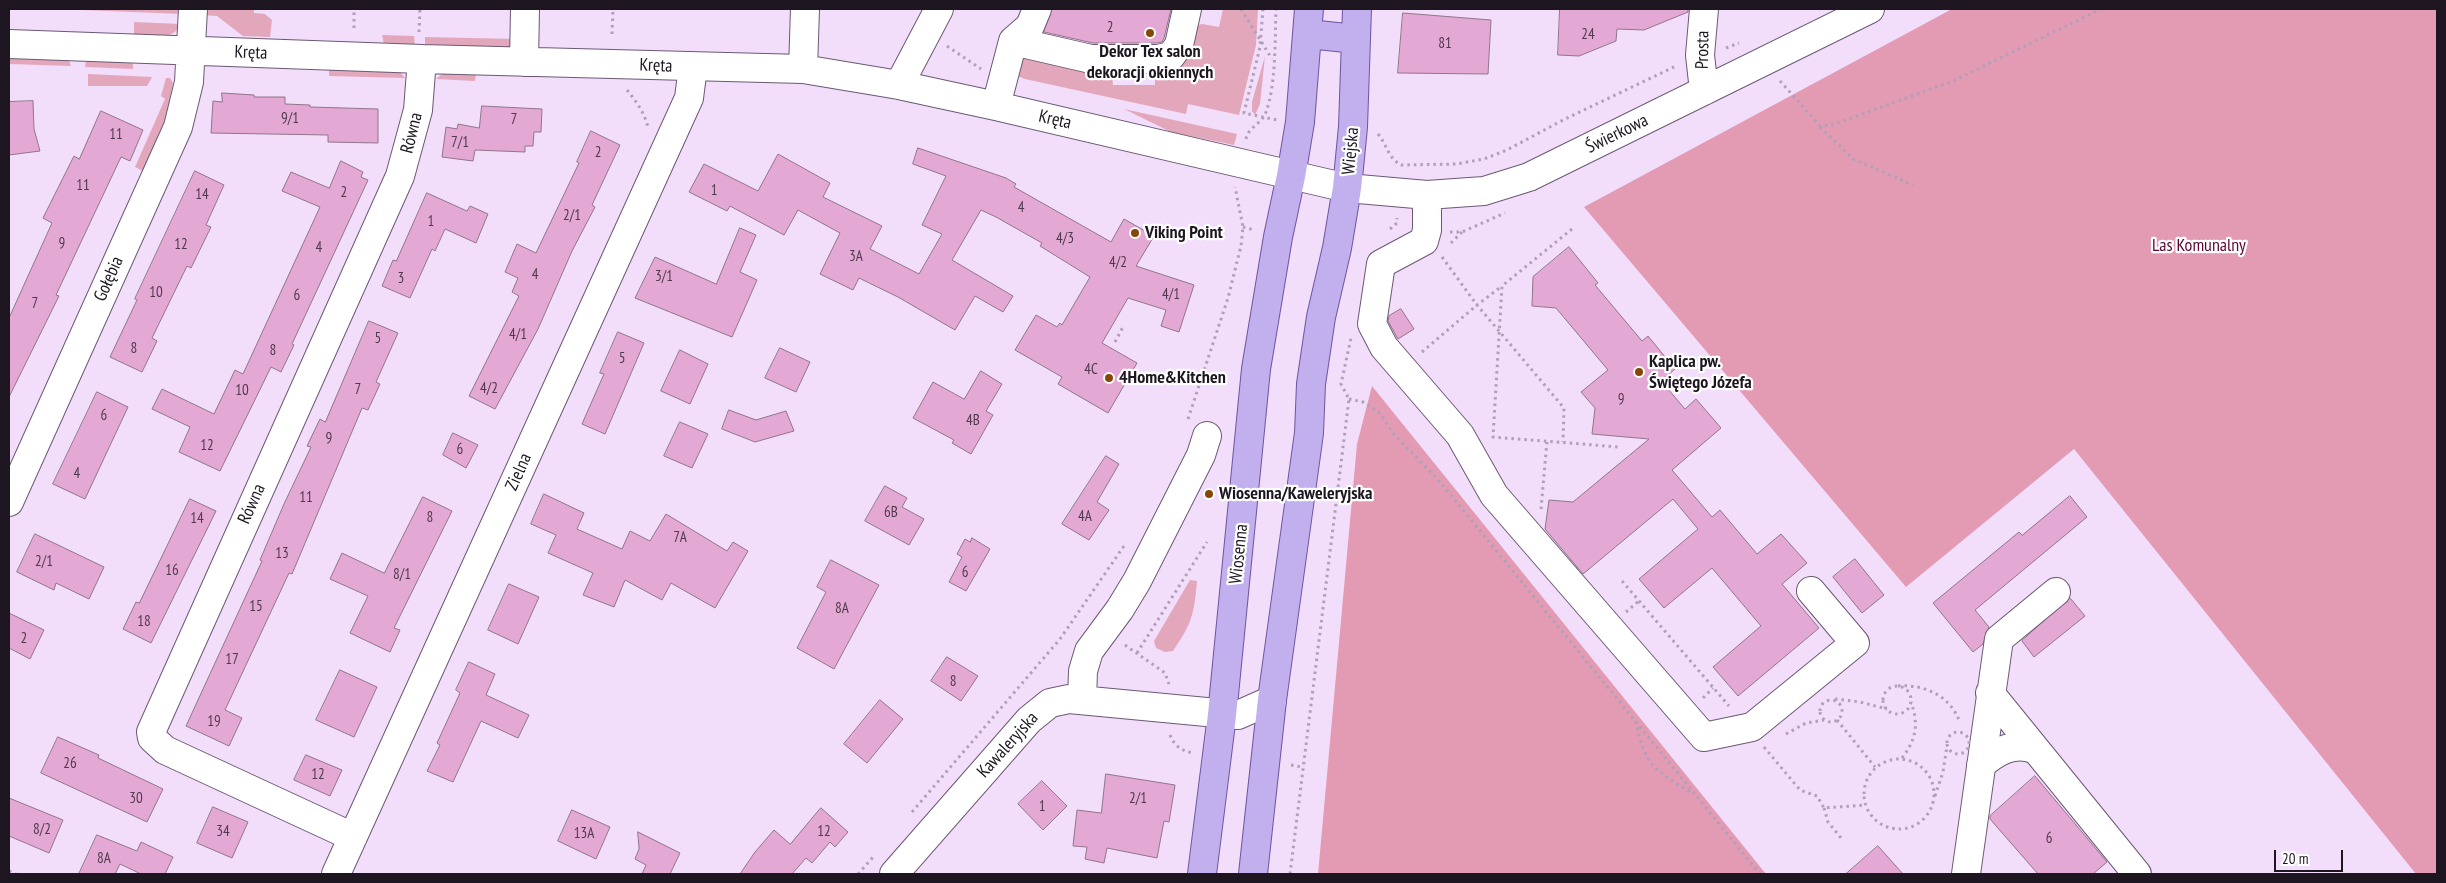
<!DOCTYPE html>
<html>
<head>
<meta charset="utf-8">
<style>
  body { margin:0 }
  #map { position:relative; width:2446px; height:883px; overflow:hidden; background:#f2ddfb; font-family:"PT Sans Narrow",sans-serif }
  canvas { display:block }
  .frame { position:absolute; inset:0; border:10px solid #1d1620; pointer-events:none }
  .scale { position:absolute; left:2274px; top:850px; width:69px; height:22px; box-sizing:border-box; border:2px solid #1d1620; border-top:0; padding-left:6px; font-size:15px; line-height:18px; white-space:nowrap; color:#1d1620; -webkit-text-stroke:4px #fff; paint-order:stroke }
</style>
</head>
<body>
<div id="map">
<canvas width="2446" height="883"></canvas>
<div class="frame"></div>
<div class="scale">20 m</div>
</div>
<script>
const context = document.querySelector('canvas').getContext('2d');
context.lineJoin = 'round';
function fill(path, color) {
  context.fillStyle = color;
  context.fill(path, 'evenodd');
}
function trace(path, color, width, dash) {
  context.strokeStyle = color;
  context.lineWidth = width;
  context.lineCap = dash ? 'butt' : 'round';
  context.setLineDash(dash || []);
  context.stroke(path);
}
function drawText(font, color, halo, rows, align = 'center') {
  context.font = font + ' "PT Sans Narrow",sans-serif';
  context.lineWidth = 4.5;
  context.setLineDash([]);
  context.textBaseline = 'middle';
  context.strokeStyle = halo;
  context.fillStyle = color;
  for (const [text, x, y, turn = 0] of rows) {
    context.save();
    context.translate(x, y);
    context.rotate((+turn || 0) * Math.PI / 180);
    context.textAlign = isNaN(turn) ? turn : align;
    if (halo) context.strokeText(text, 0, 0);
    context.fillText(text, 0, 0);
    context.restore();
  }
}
fill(new Path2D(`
  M57,9h124l1,5z
  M205,9h49v4l11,1 7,6 -2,17 -27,-1 -26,-20 -14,-1z
  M1223,9h35l-2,36 -17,70 -51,-11 -2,10 -161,-35 -10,-4 7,-18 83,13 7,4 1,11h42v-13l39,-46 8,-2 17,3z
  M134,22l47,2c-8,18 -30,12 -47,12z
  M382,35l32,1 1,10 -31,-2z
  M425,37l92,2 -3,10 -89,-3z
  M9,55l59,3 3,8 -62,-2z
  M1265,56l-5,48 -5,11 -3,-4v-9z
  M86,60l47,1v8l-48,-2z
  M329,69l71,3 5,6 -76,-2z
  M443,73l33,1 -1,7 -39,-2z
  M88,74l64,3 -5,9h-59z
  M166,78h4l3,5 -7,34 -23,54 -8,-4 30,-68 -4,-3z
  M1124,109l113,25 -3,11 -63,-13z
  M1190,580l7,1c-3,34 -5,42 -24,70l-8,1 -9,-4 -2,-7z`), '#e3a7bb');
fill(new Path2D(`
  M1952,9h485v865h-21l-342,-425 -168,138 -322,-380z
  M1372,386l394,488h-448l39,-430z`), '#e39bb4');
const building = new Path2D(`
  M1052,9h119l-7,29 -2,4 -6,1h-63l-49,-11z
  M1560,9h128v3l-44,18 -27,-1 -1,12 -37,15 -21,-1z
  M1403,13l88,7 -3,54 -90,-1z
  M222,93l32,2v2h31v7l25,1v2l68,2v34l-50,-1v-7l-117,-2 2,-32 9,1z
  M33,101l1,28 6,22 -31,4v-53z
  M482,106l60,3 -1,23h-7l-1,14h-8v6l-50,-2 -2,11 -31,-4 4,-30 11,2 1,-5 21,4z
  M101,111l42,19 -13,31 -9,-4 -65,138 3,1 -50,101v-79l43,-95 -9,-5 31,-62 5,3z
  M591,131l29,14 -28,60 3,2 -23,44 -34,78 -43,80 -26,-13 50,-100 -7,-4 6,-14 -13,-6 12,-28 19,9 43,-90 -2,-1z
  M918,148l88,30 10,6 -2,3 97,55 13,-23 30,17 -18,30 58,19 -15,47 -18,-6 5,-16 -38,-12 -26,45 35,20 -29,50 -50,-29 4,-7 -47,-27 21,-35 21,12 3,-4 2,2 28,-48 -50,-31 2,-3 -46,-26 -15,-7 -29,50 61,36 -10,16 -28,-16 -20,34 -57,-33 -39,-19 -6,12 -33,-16 20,-41 -42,-23 -14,25 -54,-29 -3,5 -38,-19 15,-28 54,27 20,-37 52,29 -7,14 59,29 -12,23 49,25 23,-40 -20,-9 24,-49 -33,-12z
  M341,161l22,11 -2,5 7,3 -76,164 2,1 -13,27 -10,-5 -51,104 -41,-19 11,-25 -38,-18 10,-20 52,25 21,-44 8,4 77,-167 -38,-16 9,-19 38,16z
  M195,171l29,14 -18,40 5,2 -20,41 -4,-2 -35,72 5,3 -15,31 -32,-15 27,-57 -2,-1z
  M427,193l40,18 3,-5 18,8 -12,29 -31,-14 -10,22 -3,-2 -22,49 -28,-12 11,-26 3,1z
  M740,228l16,7 -16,37 17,8 -25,57 -97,-39 20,-41 61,27z
  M1569,247l29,36 -3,2 47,56 6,-5 27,33 -14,12 24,28 11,-10 25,29 -49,42 40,47 8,-7 37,44 24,-20 26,29 -25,21 37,44 -81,68 -25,-29 48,-41 -49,-58 -48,40 -25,-29 59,-50 -25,-30 -90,75 -38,-45 4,-29 24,2 76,-63 -57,-5 3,-26 -14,-16 27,-22 -52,-62 -24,-2 1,-29z
  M1401,309l13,20 -16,10 -10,-18 1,-5z
  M369,321l29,12 -22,49 4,2 -12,26 -6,-2 -70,166 -3,-1 -64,137 17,8 -13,28 -43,-20 76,-165 -2,-1 24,-56 27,-57 -4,-1 13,-27 5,3z
  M618,332l26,11 -39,91 -23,-10 22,-50 -4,-1z
  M780,348l30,14 -14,30 -31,-14z
  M680,350l28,14 -18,40 -29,-13z
  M981,371l21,13 -16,27 7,4 -22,39 -19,-11 2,-3 -41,-22 20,-36 31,17z
  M97,392l31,15 -43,92 -32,-15z
  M729,410l27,10 30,-9 8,20 -39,11 -33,-13z
  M680,422l28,12 -16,34 -28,-12z
  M453,433l25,12 -12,23 -23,-13z
  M1106,456l13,8 -22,38 12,8 -20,30 -27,-16z
  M885,486l22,12 -5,9 22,12 -15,26 -44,-24z
  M544,494l40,19 -7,16 45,20 8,-18 20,10 16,-27 61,37 6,-9 15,9 -33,57 -44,-25 -9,17 -37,-20 -11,27 -31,-12 10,-22 -45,-20 8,-18 -25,-11z
  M2070,496l17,21 -112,93 14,17 -6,17 -10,8 -40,-49 86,-71 3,3z
  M423,497l29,14 -58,117 6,2 -10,22 -40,-19 18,-37 -38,-17 12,-26 42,20z
  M190,499l26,12 -65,132 -28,-14 13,-27 3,1z
  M35,534l69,33 -15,32 -33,-16 -2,7 -37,-18z
  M972,538l18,11 -24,42 -17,-9 13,-25 -5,-3 8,-15 5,3z
  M1855,559l29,36 -22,18 -29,-36z
  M831,560l48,25 -45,84 -37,-21 29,-56 -9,-5z
  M509,584l30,13 -21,47 -30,-14z
  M2070,598l15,18 -51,41 -12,-16z
  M9,613l35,17 -14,29 -21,-11z
  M947,657l31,19 -17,25 -30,-20z
  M469,662l26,12 -9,21 43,20 -11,23 -37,-17 -28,61 -26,-11 13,-26 -3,-2 23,-50 -4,-3z
  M340,670l37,17 -23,50 -38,-17z
  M880,700l23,19 -36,44 -23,-19z
  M58,737l41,18 -1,3 65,31 -16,33 -106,-49z
  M306,755l36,15 -12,26 -36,-16z
  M1106,774l69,11 -6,37 -5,-1 -7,37 -50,-10 -3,15 -19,-4 2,-12 -14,-1 4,-36 24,3z
  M2035,776l72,86 -14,12h-55l-48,-55v-3z
  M1042,781l25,25 -24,24 -25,-26z
  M9,798l54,22 -14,33 -40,-17z
  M213,807l35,15 -16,36 -35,-15z
  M821,808l27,24 -13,15 -5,-5 -18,21 -6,-5 -14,16h-52l15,-22 19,-22 16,14z
  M572,810l38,17 -14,32 -38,-18z
  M638,832l42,21 -10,21h-28l4,-9 -11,-6 4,-10z
  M97,835l40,16 4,-9 32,15 -8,17h-24l-21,-10 -5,10h-36z
  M1878,846l25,28h-57z`);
fill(building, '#e4a8d4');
trace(building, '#917589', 1);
const minor = new Path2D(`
  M1013,41l78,18h67l13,-3 8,-11 8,-36
  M9,44l413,15 381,10 96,16 97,21 351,82 80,7 57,-4 45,-14 341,-168
  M524,62l1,-53
  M803,69l2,-60
  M899,85l40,-76
  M1704,91l-4,-36 4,-46
  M996,106l17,-65 17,-15 7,-17
  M1427,195v35l-3,11 -43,23 -9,60 12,23 76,88 34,60 210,242 48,-10 103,-84 -44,-52
  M9,502l169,-375 11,-45 4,-73
  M1990,693l147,181
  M1082,700l1,-29 6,-20 31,-42 17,-28 64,-126 6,-19
  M1981,765c16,-14 32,-23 53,-16
  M353,837l-188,-87 -13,-12 -1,-6 249,-556 18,-66 4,-51
  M336,874l353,-776 4,-31
  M894,874l135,-154 21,-17 19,-4 169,16 34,-15
  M1966,874l33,-235 57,-47`);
const major = new Path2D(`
  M1308,34l48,5
  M1202,874l20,-159 34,-346 22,-132 13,-61 9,-54 9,-113
  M1253,874l19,-174 37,-267 2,-49 10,-67 16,-69 10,-60 6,-61 4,-118`);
trace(minor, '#6b5973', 30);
trace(major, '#6e569f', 30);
trace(new Path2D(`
  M1241,9l31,50
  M1263,9l-3,38 -16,66 33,7
  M354,28v-19
  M419,32l1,-23
  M612,34l1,-25
  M947,46l34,23
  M1726,48l13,-5
  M1780,81l40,45 12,-1 121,-44 148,-72
  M627,90c9,11 17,22 21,37
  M1820,127l33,32 60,26
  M1378,134c9,11 10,24 23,31l55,-1 28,-5 23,-9 56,-30 113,-54
  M1246,139c2,-12 16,-15 20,-27 10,-26 9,-74 10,-103
  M1243,227l11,3
  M1390,229l7,-6v-5
  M1572,229l-70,57 -9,151 126,10
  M1450,232h12l43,-19
  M1451,243l11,-11
  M1442,257l35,48 25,-19
  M1115,342l8,-15
  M1422,352l55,-47 87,103 -1,34
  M1349,399l14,3 18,12 11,18 49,51 319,391
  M1188,419l40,-121 13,-52 2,-19 -8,-40
  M1541,509l6,-68
  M1622,581l107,125
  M1626,612l13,-11
  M1125,645l40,28 4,11
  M1137,653l70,-111
  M1898,686c27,-2 53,10 62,37
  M1883 700a14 14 0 1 1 28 0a14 14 0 1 1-28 0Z
  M1703,698l10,-10
  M1835,699l25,3 27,7
  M1820 711a11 11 0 1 1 22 0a11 11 0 1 1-22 0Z
  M1837,720l38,47
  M1636,721c8,45 19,49 56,72
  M1947 743a11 11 0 1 1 22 0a11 11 0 1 1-22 0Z
  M1786,734l20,-11 18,-3
  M1170,735c4,11 12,16 23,18
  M1764,747l36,43 17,6 7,12 41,-3
  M1902,758c14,-18 17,-34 9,-56
  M1864 794a35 35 0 1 1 70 0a35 35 0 1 1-70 0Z
  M1291,765l11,2
  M1935,796l8,-24 4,-26
  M1824,808l4,14 13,16
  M912,812l148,-173 66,-96
  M9,871l7,3
  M858,874l16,-18
  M1290,874l59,-475 -8,-15 10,-46`), '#b09fb7', 3, [2.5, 4]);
trace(minor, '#fff', 28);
trace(major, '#c2afee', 28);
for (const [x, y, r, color] of [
  [1150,33,5,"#854707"],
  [1135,233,5,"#854707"],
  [1639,372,5,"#854707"],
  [1109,378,5,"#854707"],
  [1209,494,5,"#854707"]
]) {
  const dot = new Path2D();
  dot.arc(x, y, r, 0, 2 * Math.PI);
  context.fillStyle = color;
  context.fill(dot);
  trace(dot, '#fff', 2);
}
drawText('15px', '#4f3a4d', null, [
  ["2",1110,28],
  ["24",1588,35],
  ["81",1445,44],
  ["9/1",290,119],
  ["7",514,120],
  ["11",116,135],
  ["7/1",460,143],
  ["2",598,153],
  ["11",83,186],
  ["1",714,191],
  ["2",344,193],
  ["14",202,195],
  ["4",1021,208],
  ["2/1",572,216],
  ["1",431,222],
  ["4/3",1065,239],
  ["9",62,244],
  ["12",181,245],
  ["4",319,248],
  ["3A",856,257],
  ["4/2",1118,263],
  ["4",535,275],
  ["3/1",664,277],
  ["3",401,279],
  ["10",156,293],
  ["4/1",1171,295],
  ["6",297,296],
  ["7",35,304],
  ["4/1",518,335],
  ["5",378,339],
  ["8",134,349],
  ["8",273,351],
  ["5",622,359],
  ["4C",1091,370],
  ["4/2",489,389],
  ["7",358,390],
  ["10",242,391],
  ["9",1621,400],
  ["6",104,416],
  ["4B",973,421],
  ["9",329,439],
  ["12",207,446],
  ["6",460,450],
  ["4",77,474],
  ["11",306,498],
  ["6B",891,513],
  ["4A",1085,517],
  ["8",430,518],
  ["14",197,519],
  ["7A",680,538],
  ["13",282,554],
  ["2/1",44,562],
  ["16",172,571],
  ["6",965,573],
  ["8/1",402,575],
  ["15",256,607],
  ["8A",842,609],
  ["18",144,622],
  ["2",24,639],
  ["17",232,660],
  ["8",953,682],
  ["19",214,722],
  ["26",70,764],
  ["12",318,775],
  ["30",136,799],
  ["2/1",1138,799],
  ["1",1042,807],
  ["8/2",42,830],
  ["34",223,832],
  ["12",824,832],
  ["13A",584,834],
  ["6",2049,839],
  ["8A",104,859]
]);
drawText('18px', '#1d1620', '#fff', [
  ["Prosta",1703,50,-89],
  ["Kręta",251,53,2],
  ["Kręta",656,66,2],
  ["Kręta",1055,120,13],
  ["Równa",412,133,-76],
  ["Świerkowa",1617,134,-26],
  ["Wiejska",1351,151,-85],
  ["Gołębia",109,279,-66],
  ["Zielna",519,472,-66],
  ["Równa",252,504,-66],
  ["Wiosenna",1239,554,-84],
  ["Kawaleryjska",1008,745,-48]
]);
drawText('bold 18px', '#1d1620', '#fff', [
  ["Dekor Tex salon",1150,52,"center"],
  ["dekoracji okiennych",1150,73,"center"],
  ["Viking Point",1145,233],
  ["Kaplica pw.",1649,362],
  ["Świętego Józefa",1649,383],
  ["4Home&Kitchen",1119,378],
  ["Wiosenna/Kaweleryjska",1219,494]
], 'left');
drawText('18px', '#5d0633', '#fff', [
  ["Las Komunalny",2199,246]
]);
</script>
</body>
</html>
